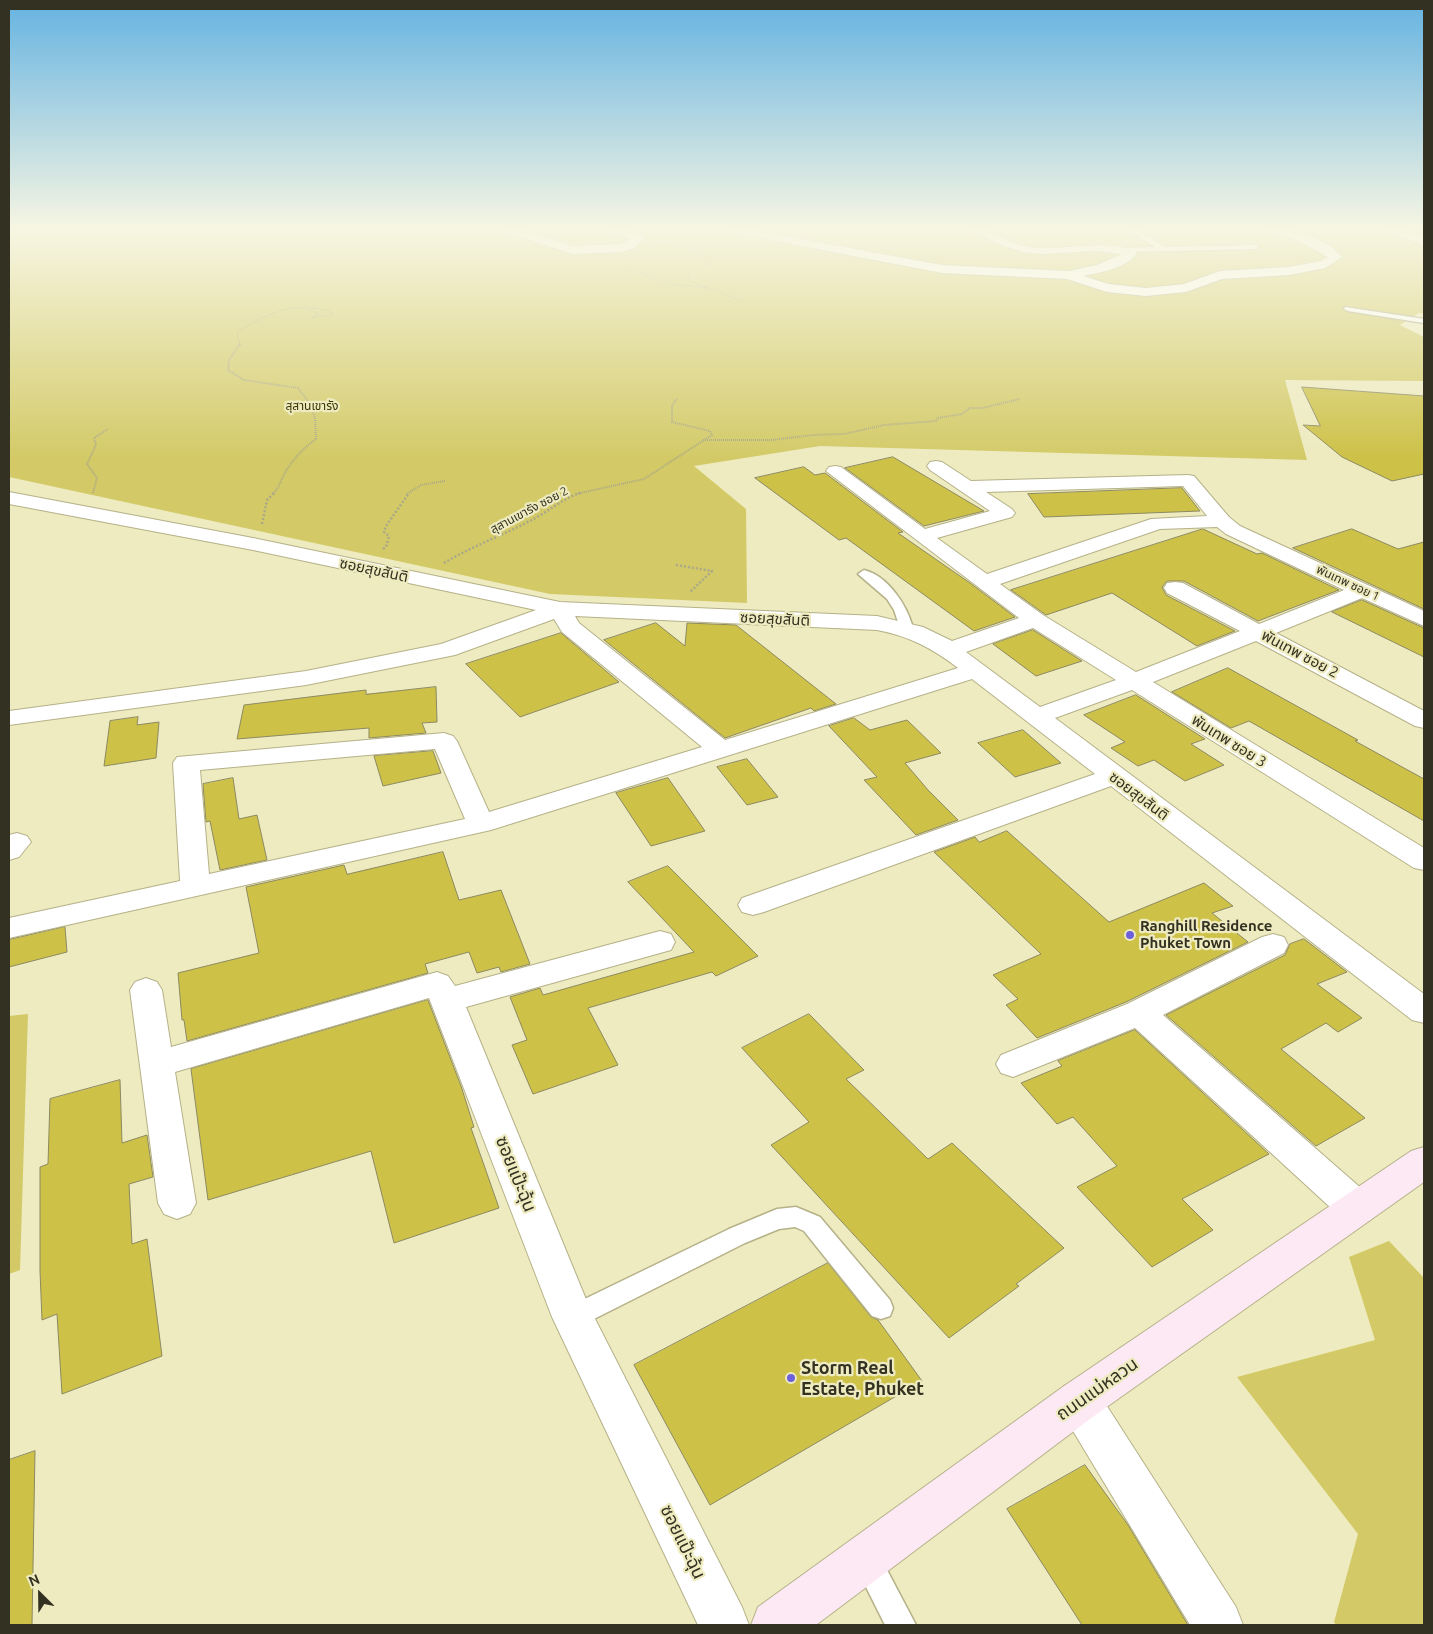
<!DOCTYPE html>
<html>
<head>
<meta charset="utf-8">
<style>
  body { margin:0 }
  #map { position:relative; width:1433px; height:1634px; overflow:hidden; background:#eeebc0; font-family:Ubuntu,sans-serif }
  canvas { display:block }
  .frame { position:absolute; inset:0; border:10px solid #333121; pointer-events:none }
  .north { position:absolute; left:15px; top:1569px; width:50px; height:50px; -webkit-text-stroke:4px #eeebc0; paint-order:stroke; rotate:337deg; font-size:14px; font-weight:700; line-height:20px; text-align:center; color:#333121 }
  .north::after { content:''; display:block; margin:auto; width:18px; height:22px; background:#333121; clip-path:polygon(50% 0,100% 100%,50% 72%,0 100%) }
</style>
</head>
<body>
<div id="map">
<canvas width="1433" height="1634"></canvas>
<div class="frame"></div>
<div class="north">N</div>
</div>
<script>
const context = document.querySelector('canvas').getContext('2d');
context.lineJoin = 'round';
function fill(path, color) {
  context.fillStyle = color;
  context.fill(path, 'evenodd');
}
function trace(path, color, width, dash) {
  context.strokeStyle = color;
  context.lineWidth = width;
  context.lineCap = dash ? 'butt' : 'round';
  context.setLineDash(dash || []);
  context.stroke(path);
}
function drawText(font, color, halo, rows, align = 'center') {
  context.font = font + ' Ubuntu,"Noto Sans Thai",sans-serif';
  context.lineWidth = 4.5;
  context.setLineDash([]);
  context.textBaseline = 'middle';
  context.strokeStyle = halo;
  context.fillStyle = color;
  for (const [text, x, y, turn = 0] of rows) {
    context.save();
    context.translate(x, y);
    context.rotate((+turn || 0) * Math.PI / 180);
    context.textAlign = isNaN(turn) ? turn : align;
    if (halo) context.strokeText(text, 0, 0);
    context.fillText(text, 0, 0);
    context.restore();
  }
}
fill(new Path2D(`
  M9,229h1415v85l-5,-1 -19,12 24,12v44l-139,-1 22,80 -487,-14 -126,20 52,43 1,94 -197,-9 -541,-117z
  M28,1014l-8,256 -11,4v-258z
  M1389,1241l35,37v347h-88l-2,-3 24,-88 -121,-157 138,-37 -26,-83z`), '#d3ca67');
const building = new Path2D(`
  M1302,387l122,9v78l-32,7 -50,-24 -39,-32 17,1z
  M893,457l91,54 -60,15 -79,-58z
  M804,467l11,8 10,-2 78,59 -5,1 72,50 45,34 -41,14 -128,-93 -7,2 -84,-62z
  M1182,488l18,23 -156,6 -16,-23z
  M1203,529l54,25 5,-1 77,37 -81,31 -74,-40h-17l-5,6 4,8 69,36 -38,15 -85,-53 -66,22 -35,-25z
  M1352,529l46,20 26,-7v67l-131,-61z
  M1362,600l62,28v29l-92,-45z
  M656,623l29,23 2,-23 49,2 100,79 -22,7 -3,-3 -86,30 -121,-98z
  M1033,630l49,31 -46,15 -43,-32z
  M561,633l58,49 -99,35 -54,-53z
  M1228,668l130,72 -3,1 69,38v42l-175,-100 -18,7 -59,-36z
  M436,687l1,35 -15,1 4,10 -57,5v-10l-132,11 7,-34 122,-15v4z
  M1136,695l69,44 -14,5 33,21 -39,16 -31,-21 -16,6 -27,-18 14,-6 -41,-27z
  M138,717l-1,8 22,-3 -3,36 -52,8 6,-45z
  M854,718l16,12 37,-10 34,33 -36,10 23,27 30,30 -42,15 -52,-55 13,-3 -48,-51z
  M1023,730l38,33 -46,14 -37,-34z
  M433,751l8,22 -58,13 -9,-30z
  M747,759l31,38 -31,8 -30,-38z
  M233,778l6,41 18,-4 10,45 -47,10 -10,-49 -4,1 -3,-38z
  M668,778l37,53 -54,15 -35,-53z
  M1007,831l102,91 95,-39 29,23 -21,7 36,29 -122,60 -89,36 -31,-33 12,-6 -25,-24 48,-21 -107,-102 41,-15 4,5z
  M443,852l16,48 42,-10 29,74 -29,8 -2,-5 -22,6 -8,-21 -44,12 3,9 -241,68 -3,-21h-2l-4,-47 81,-20 -13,-66 98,-22 3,9z
  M668,866l90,90 -42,20 -4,-4 -124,36 30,57 -85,29 -21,-49 15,-5 -17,-43 30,-9 3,7 151,-43 -66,-70z
  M65,927l2,25 -58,15v-27z
  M1304,939l43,33 -30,12 45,34 -24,14 -12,-9 -45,26 84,69 -49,28 -150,-131 119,-60 5,-11z
  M428,1000l33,86 13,41 -3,1 28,80 -105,35 -23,-92 -163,49 -17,-131z
  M809,1014l55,56 -18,9 82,80 24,-16 112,105 -48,36 3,2 -70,52 -178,-193 38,-23 -67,-74z
  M1135,1030l134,124 -87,45 31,31 -61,37 -75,-80 40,-21 -44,-49 -16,7 -36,-41 41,-17 -4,-5z
  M120,1080l2,63 25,-8 6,42 -24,7 3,60 15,-5 15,117 -100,38 -5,-80 -15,6 -2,-49v-104l8,-3 2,-65z
  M828,1263l43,54 7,3 44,61 -212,124 -76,-140z
  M35,1451l-3,174h-23v-165z
  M1085,1465l43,60 60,100h-106l-75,-116z`);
fill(building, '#cdc148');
trace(building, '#8c8961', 1);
const service = new Path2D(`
  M1129,229h6l30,18 90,-2 4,2 -4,2 -135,3 -1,-2 4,-2 32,-1 -25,-16z
  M1345,307l79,12v4l-76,-12 -4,-2z
  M864,570c24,6 43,35 49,58l-2,3h-10l-7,-21 -7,-11 -29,-25z
  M796,1207l24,10 70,83 3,8 -3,8 -9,3 -9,-3 -68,-85 -9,-4 -16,2 -34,14 -163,82 -9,3 -9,-3 -3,-8 3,-8 165,-80 48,-20z
  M867,1547l10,4 39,74h-31l-32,-64 4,-10z`);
const minor = new Path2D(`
  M500,229h17l56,17 47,-2 10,-5 -22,-8 -2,-2h16l20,7 2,2 -10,10 -13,4 -49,2 -70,-23z
  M724,229h23l195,36 126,6 6,4 -6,4 -126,-6 -212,-41z
  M936,461l6,1 29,19 217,-6 6,1 35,41 11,9 184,85v15l-62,-28 -86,35 148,78v17l-9,-2 -159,-85 -103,41 271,166v22l-10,-2 -282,-178 -77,28 369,276v29l-12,-3 -301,-234 -347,126 -11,3 -11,-3 -4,-7 4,-7 353,-124 -123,-95 -481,151 -482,108v-20l171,-37 -7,-118 4,-6 267,-24 9,3 4,5 32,71 213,-65 -140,-115 -8,-13 -99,36 -149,30 -297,40v-14l297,-40 135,-27 95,-34 -283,-60 -244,-46v-12l244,46 307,64 317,14 46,11 29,14 67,-23 -193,-147 3,-4 6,-1 6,1 84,62 65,-18 -60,-41 -3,-4 3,-4zM1183,486l24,30 -56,3 -164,55 -50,-36 75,-21 3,-4 -3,-4 -26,-17zM1217,527l9,7 118,56 -85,34 -76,-41 -8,-1 -8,1 -3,5 3,5 73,38 -104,41 -93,-57 -43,-31 160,-55zM575,616l302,14c32,6 55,18 81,38l-233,72 -146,-117zM1033,628l83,52 -76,27 -74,-55zM435,749l30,70 -256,55 -9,-104z
  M17,833l10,3 4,6 -12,15 -10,3v-25z
  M660,931l11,3 4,8 -4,8 -205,57 124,302 152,298 7,18h-51l-146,-308 -123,-319 -254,74 21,131 -6,11 -13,5 -13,-5 -6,-11 -28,-213 5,-8 11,-4 11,4 5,8 9,57 266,-75 11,4 7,10z
  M1273,934l11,3 4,8 -4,8 -121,62 207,181 6,12 -6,12 -13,4 -13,-4 -209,-192 -122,49 -12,-4 -5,-9 5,-9 126,-51 135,-67z
  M1079,1380l15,6 142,221 7,18h-53l-126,-209 -7,-15 7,-15z`);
const tertiary = new Path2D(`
  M970,229c22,-1 34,12 54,17 38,7 70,-8 111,4l2,3c-12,16 -35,19 -54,23l26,8 37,4 38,-4 36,-13 69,-4 32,-6 7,-4 -27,-15 -34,-11 -2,-2c25,0 61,7 77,28l-17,11 -36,7 -67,4 -36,13 -40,4 -39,-4 -43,-14 -2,-3 2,-3 33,-7 25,-11 -27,-3 -53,3 -19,-2 -25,-8z
  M1383,229h16l25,9v7l-39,-14z`);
const secondary = new Path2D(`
  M1424,1147v35l-330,234 -278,209h-65l7,-18 306,-221 347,-235z`);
trace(service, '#b5b188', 3);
trace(minor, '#b5b188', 2);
trace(tertiary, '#b5b188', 2);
trace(secondary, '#b5b188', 2);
trace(new Path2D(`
  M623,267l47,17 37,4 -18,-8 -2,-6 25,-12c-16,-14 -33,-19 -54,-21
  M707,288l33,12
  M240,346l-3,-13c15,-11 38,-23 57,-25 11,-1 24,1 35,2l4,4 -21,4 7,-4 -12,-5`), '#aba887', 1, [1, 1]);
trace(new Path2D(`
  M240,344l-11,16 -1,10 16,10 54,8 13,17 4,13 1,21c-12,9 -22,19 -30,32 -5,8 -6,16 -13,23
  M703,440h69l41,-5 31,-1 40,-9 52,-4 2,-3 24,-4 8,-6h12l38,-9
  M93,493l4,-15 -10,-14 9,-19 -2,-7 14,-9
  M407,494l14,-9 24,-4
  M576,494l68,-15 68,-44 -2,-4 -38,-9v-17l5,-6`), '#aba887', 2, [1, 1]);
trace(new Path2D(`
  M262,524l5,-24 7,-7
  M383,549l3,-2 3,-11 -5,-4 2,-6 23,-33
  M444,563c30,-18 63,-29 93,-46 15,-8 28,-20 44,-24
  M676,565l36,6 -22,21`), '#aba887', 2.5, [2, 2]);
fill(service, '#fff');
fill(minor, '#fff');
fill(tertiary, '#fff');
fill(secondary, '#fce9f4');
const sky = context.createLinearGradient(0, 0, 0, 458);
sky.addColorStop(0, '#65b3e1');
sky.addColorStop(0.5, '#f7f6e3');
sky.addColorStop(1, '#f7f6e300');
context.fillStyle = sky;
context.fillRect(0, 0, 1433, 458);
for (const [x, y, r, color] of [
  [1130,935,5,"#6d60da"],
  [791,1378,5,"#6d60da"]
]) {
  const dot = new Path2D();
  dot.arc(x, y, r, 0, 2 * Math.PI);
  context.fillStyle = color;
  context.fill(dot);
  trace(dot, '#eeebc0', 2);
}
drawText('12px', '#383300', '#eeebc0', [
  ["สุสานเขารัง",312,406]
]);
drawText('12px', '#333121', '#eeebc0', [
  ["สุสานเขารัง ซอย 2",529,510,-28],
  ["พันเทพ ซอย 1",1348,583,25]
]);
drawText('15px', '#333121', '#eeebc0', [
  ["ซอยสุขสันติ",374,570,12],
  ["ซอยสุขสันติ",775,619,3],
  ["พันเทพ ซอย 2",1300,654,28],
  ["พันเทพ ซอย 3",1229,741,32],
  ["ซอยสุขสันติ",1139,796,37]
]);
drawText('bold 15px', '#333121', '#eeebc0', [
  ["Ranghill Residence",1140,926],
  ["Phuket Town",1140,943]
], 'left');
drawText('18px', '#333121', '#eeebc0', [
  ["ซอยแป๊ะฉุ้น",516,1174,68],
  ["ถนนแม่หลวน",1097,1389,-35],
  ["ซอยแป๊ะฉุ้น",683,1542,64]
]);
drawText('bold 18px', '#333121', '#eeebc0', [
  ["Storm Real",801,1368],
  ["Estate, Phuket",801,1389]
], 'left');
</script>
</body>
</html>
